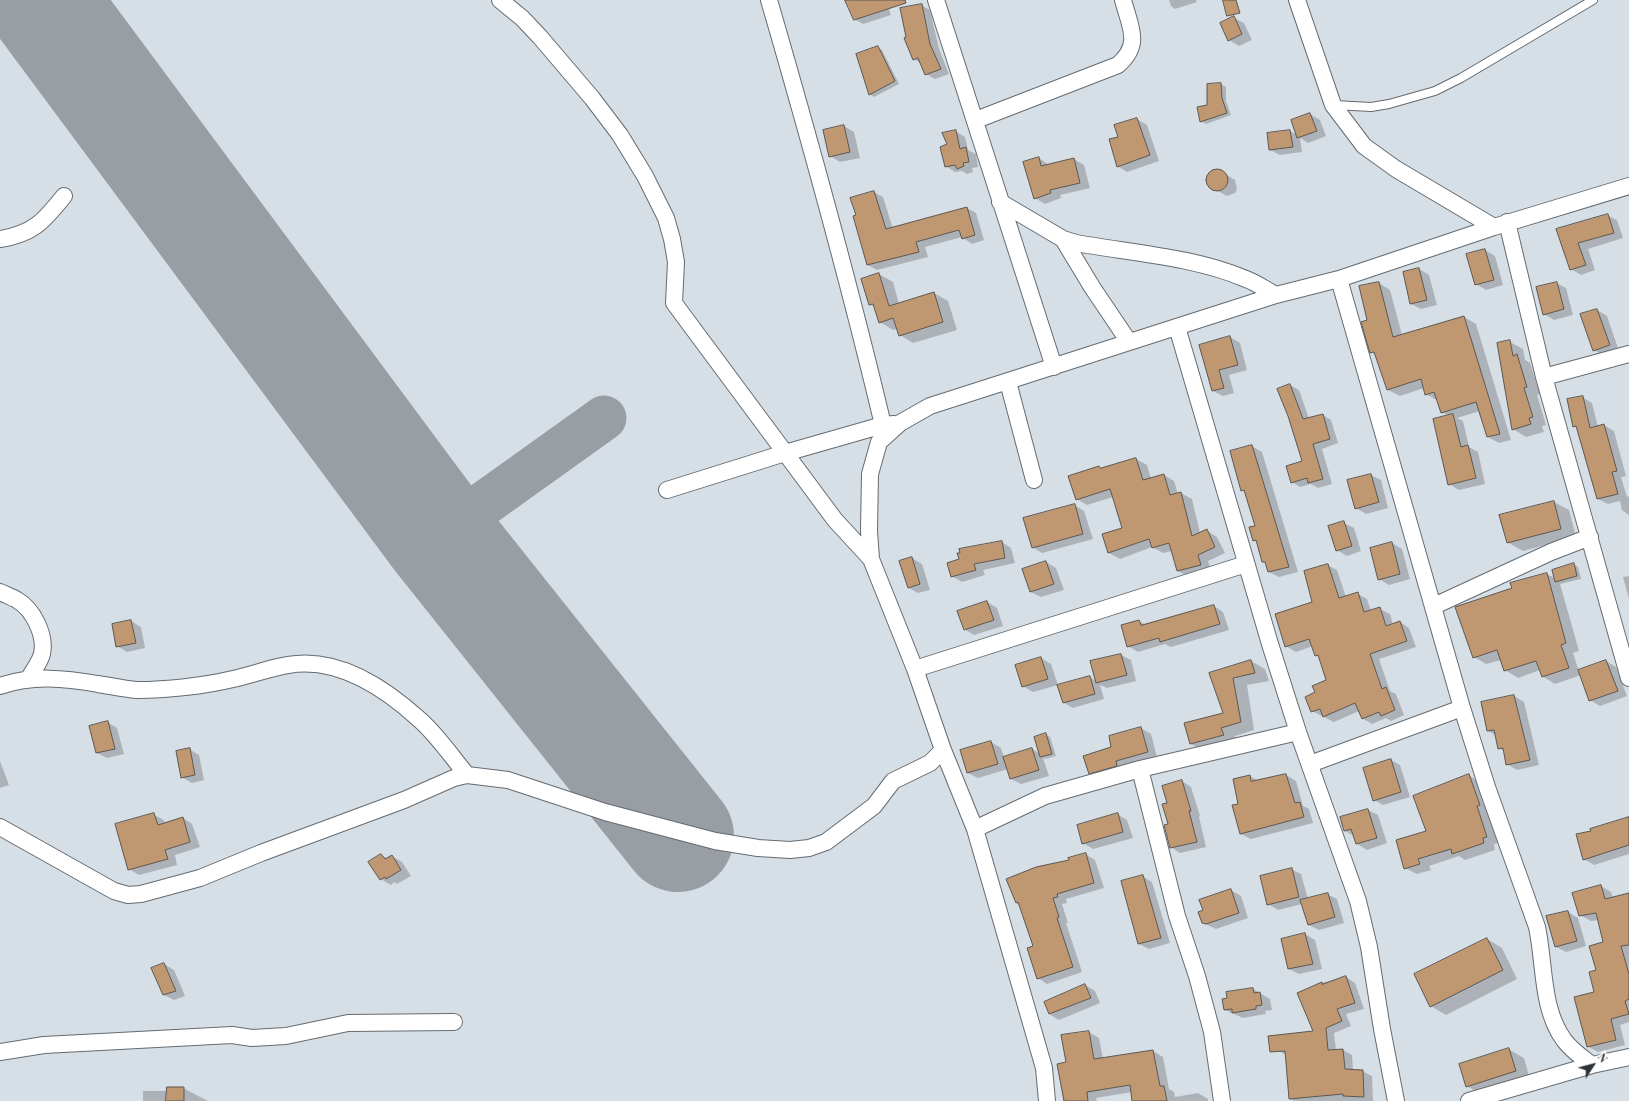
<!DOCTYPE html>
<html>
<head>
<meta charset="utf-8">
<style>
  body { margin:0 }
  #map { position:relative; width:1629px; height:1101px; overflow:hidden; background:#d7dfe6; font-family:"Playfair Display",serif }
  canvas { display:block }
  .north { position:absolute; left:1573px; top:1045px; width:40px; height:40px; -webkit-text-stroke:3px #fff; paint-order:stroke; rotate:54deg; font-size:11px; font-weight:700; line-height:16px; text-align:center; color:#303336 }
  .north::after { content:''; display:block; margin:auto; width:14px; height:18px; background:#303336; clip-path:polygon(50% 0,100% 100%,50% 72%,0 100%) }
</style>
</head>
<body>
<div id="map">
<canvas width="1629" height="1101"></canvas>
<div class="north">N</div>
</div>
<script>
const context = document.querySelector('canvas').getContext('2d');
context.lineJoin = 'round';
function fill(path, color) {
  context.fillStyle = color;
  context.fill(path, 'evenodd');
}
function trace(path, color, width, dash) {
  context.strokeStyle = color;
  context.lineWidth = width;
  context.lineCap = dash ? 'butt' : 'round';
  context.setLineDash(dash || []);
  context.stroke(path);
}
fill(new Path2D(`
  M846,0h40l5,15 -28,9 -9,-5z
  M1169,0h27l1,2 -22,7 -4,-3z
  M921,5l9,5 9,39 10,25 -14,5 -9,-5 -4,-10 -8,-5 -7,-22z
  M1234,18l10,5 8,17 -13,6 -10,-6z
  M878,47l4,3 17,34 -25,13 -5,-3z
  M1221,84l5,3v14l5,14 -25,9 -5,-3z
  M1310,114l10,6 6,16 -18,7 -8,-5 2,14 -22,3 -10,-5 20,-19 7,4z
  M1137,119l10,6 12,36 -32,11 -10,-6 3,-29z
  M844,126l10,6 6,26 -20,4 -10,-6 -6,-26z
  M955,131l10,6 3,13 8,4 2,13 -6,1 1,4 -6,2 -5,-3 -7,1 -9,-6 2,-21z
  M1039,158l10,7 25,-6 10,6 6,23 -30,7 1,3 -16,6 -10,-6z
  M1213,171l9,1 13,8 2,9 -2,4 -8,3 -18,-10 -2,-9z
  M874,192l9,5 10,32 74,-21 9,5 8,27 -12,4 -10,-7 -37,10 3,10 -51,13 -9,-5 -14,-48 3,-1z
  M1607,215l10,5 6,18 -35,11 7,21 -14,5 -10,-6 -14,-39z
  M1485,250l10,6 8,29 -17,5 -10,-6z
  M1419,269l10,6 8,30 -16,4 -10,-5z
  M879,274l14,8 6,22 35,-11 14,8 9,29 -44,13 -13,-8 -3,-6 -4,1 -13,-8 -5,-15 -5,-3z
  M1379,283l11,7 12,45 62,-18 12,7 35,116 -12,3 -11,-6 -8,-26 -23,7 6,3 6,26 9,5 7,32 -26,6 -10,-6v-68l-7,-4 -4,-11 -12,-7 -2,-6 -24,8 -12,-6 -12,-35 -5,-3 -2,-31z
  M1556,283l10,5 7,27 -19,5 -10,-6z
  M1597,310l10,6 12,35 -15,5 -10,-6z
  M1230,337l10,6 7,27 -18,5 5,18 -11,3 -10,-5 -13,-45z
  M1510,342l13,7 2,11 5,3 10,31 -3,1 9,30 -4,1 2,6 -18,5 -13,-8z
  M1290,385l9,5 10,29 14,-4 8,5 7,23 -16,6 10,35 -14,4 -7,-4 -11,3 -8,-5 11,-20z
  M1582,397l10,6 6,24 6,-2 10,6 12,45 -5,1 6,20 2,-1v19l-7,-5 -2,-9 -12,3 -10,-5 -20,-71 -4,-2z
  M1252,446l10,6 36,120 -19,5 -10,-5 -2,-8 -4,-2 -5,-19 -4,-3 2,-14 -11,-34 -3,-2z
  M1136,459l11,6 4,14 13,-4 10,6 4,13 3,-1 11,6 8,34 7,-2 10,6 8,16 -17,8 3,9 -22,7 -11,-6 -6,-20 -9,2 -11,-6 -32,12 -11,-6 -6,-18 20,-6 -10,-32 -26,8 -10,-6 25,-30z
  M1371,475l10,5 7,28 -22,6 -10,-6z
  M1554,502l15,8 7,27 -53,14 -16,-9z
  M1074,505l10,6 9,28 -51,14 -10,-6z
  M1344,523l10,5 7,23 -14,5 -10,-6z
  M1002,542l9,6 4,15 -32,7 2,5 -23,7 -10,-6 8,-16z
  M1392,543l10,6 8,30 -21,6 -10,-6z
  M912,558l10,6 8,26 -12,3 -9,-5z
  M1046,562l10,6 8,22 -23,7 -10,-5 -7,-22z
  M1573,564l5,3 3,12 -21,5 19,67 -6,2 6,18 27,-10 10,6 11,29 -27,10 -10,-6 -9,-25 -26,9 -13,-8 -2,-6 -22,8 -13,-8 -4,-10 -15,4 -12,-7 39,-68 34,-15 9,5z
  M1327,565l10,5 9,27 12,-3 9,5 4,12 9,-2 10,5 3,11 7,-3 9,6 7,19 -37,12 11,32 6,3 8,21 -13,6 -5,-3 -14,6 -10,-6 -3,-7 -25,11 -22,-11 5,-18 11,-13 -8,-23 -4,-2 -3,-9 -17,6 -10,-6 27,-43z
  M1629,576v23l-6,-22z
  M987,602l10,6 6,18 -29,9 -10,-6z
  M1214,606l9,6 6,18 -58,17 -6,-3 -27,8 -10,-6 11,-25 7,4z
  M131,621l10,6 4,21 -18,4 -10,-6z
  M1121,655l10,5 5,21 -29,7 -7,-3 4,14 -31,9 -10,-6 27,-25 6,4 -4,-19z
  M1041,658l10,6 7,21 -25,7 -10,-6z
  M1251,661l14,8 4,12 -22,4 7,45 -19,6 2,7 -32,9 -14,-8 33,-31 -14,-39z
  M1514,696l10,6 15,63 -22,5 -10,-6 -3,-13 -5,-3 -2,-12 -9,-5z
  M107,722l10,6 7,26 -17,4 -10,-5z
  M1141,728l10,6 6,23 -57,22 -10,-6 23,-25z
  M1046,735l4,2 6,19 -11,3 -2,-1 6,18 -28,8 -10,-5 -3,-10 -30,9 -10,-5 23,-31 10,6 3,10 28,-9 7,4z
  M189,749l10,6 5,25 -12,3 -10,-6z
  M1391,760l9,5 10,32 -27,8 -9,-5z
  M0,761l9,24 -9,3z
  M1286,775l10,6 7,25 6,3 4,14 -62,16 -10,-5 -2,-29 11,-29 7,4z
  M1468,775l12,7 18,61 -4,1 1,6 -30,10 -6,-4 -30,10 2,4 -14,4 -12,-6 22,-37z
  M1182,781l9,6 9,29 -1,1 7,30 -26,6 -9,-6 -3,-43z
  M1368,810l10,5 9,28 -20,7 -10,-6 -3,-8 -9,-5z
  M1117,814l10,6 6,18 -40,11 -10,-6z
  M154,815l10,5 1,4 18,-6 9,6 8,23 -25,8 2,10 -38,10 -10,-6z
  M1629,817v37l-35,11 -10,-6 8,-27z
  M1085,854l10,6 9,28 -38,11 1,4 -5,1 6,19h-2l16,49 -35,12 -9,-6 -4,-31 -14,-42 -4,-2 54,-42z
  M381,855l7,4 4,-3 10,6 9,14 -14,8 -3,-2 -3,3 -10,-6z
  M1291,869l10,5 7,25 19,-5 10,5 7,24 -25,7 -10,-5 -7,-21 -24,6 -10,-6z
  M1142,876l10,6 18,61 -21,6 -10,-5z
  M1601,886l10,6 2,6 16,-4v128l-9,3 5,20 -27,7 -11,-6 11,-75 6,-28 -5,-23 -8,1 -11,-6z
  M1231,890l10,6 7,22 -32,11 -13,-6 1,-13z
  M1568,912l10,6 8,28 -20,6 -10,-5z
  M1305,934l10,6 7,29 -23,5 -10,-5z
  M1487,939l15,9 15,31 -71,36 -15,-9z
  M164,964l10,6 11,26 -11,4 -10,-5z
  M1346,977l9,6 9,26 -18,5 5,12 -17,7 2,17h7l9,5 1,15 9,1 10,5 1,25h-79l-5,-2 -3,-44 -7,-4 35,-19 8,-49z
  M1085,985l10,6 5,12 -41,17 -10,-6z
  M1253,989l17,10 2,11 -7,1 1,3 -23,4 -18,-8 3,-11 -1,-6z
  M1089,1032l10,6 4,21 50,-8 10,6 6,32 5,3 1,5 23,-4 10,6v2h-75l-1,-9 -36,6 1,3h-33l-6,-36 9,-2z
  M1508,1049l16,9 6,22 -48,15 -15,-9z
  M183,1088l25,13h-65v-10h24z`), '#0003');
trace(new Path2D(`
  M439,536l165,-118`), '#989ea4', 45);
trace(new Path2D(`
  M41,0l398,536 239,300`), '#989ea4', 112);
const building = new Path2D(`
  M845,0h60l1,3 -52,17z
  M1223,0h13l4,13 -13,3z
  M922,4l8,40 11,25 -16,6 -7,-17 -5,2 -9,-22 2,-1 -6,-29z
  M1234,16l8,18 -14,7 -8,-18z
  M878,46l17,35 -26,14 -13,-41z
  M1221,83l1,15 5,15 -27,9 -3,-15 10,-2v-21z
  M1310,113l7,18 -20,7 -6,-18z
  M1137,118l13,37 -33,12 -8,-28 9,-2 -4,-12z
  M844,125l6,27 -21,5 -6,-27z
  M956,130l4,19 6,-2 3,15 -6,1 1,3 -7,3 -2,-4 -10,2 -5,-20 7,-3 -5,-11z
  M1290,130l3,17 -24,3 -2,-17z
  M1039,157l2,9 33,-8 6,25 -30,7 1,3 -17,6 -11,-37z
  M1206 180a11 11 0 1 1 22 0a11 11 0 1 1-22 0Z
  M874,191l12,38 81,-22 8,28 -13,4 -3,-9 -43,12 3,10 -52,13 -14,-49 3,-1 -6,-17z
  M1608,214l6,19 -36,10 8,22 -16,5 -14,-41z
  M1485,249l9,31 -19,5 -9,-31z
  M1419,268l8,32 -17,4 -7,-32z
  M879,273l10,33 45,-14 9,30 -44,14 -6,-18 -14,5 -6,-19 -4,1 -8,-26z
  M1379,282l14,55 71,-21 36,118 -13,3 -11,-35 -35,11 -7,-21 -9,3 -4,-16 -34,11 -13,-38 -4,1 -9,-31 6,-2 -8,-34z
  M1557,282l7,27 -21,6 -7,-28z
  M1597,309l13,36 -17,6 -13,-37z
  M1230,336l8,29 -19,5 5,18 -12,3 -13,-46z
  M1510,340l3,16 4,-2 10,33 -3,1 9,29 -4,1 2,6 -19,6 -15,-87z
  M1290,384l13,35 20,-5 7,25 -17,5 10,35 -15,4 -1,-5 -16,5 -5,-17 16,-5 -14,-45 -11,-27z
  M1583,396l7,32 14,-4 13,47 -5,1 6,22 -21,5 -21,-73 -3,1 -6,-28z
  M1453,414l8,33 7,-2 8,33 -28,7 -15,-66z
  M1252,445l37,122 -21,5 -3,-10h-3l-6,-22 -3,1 -4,-14 6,-1 -11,-36 -3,1 -11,-40z
  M1136,458l7,22 21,-6 6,21 11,-3 11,44 15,-7 8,18 -17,8 3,10 -24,6 -8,-28 -17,5 -3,-9 -41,14 -6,-19 20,-6 -12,-39 -34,11 -8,-24 31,-10 1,2z
  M1371,474l8,28 -24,7 -8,-29z
  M1554,501l7,28 -54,14 -8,-28z
  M1075,504l8,30 -51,14 -9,-30z
  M1344,521l8,25 -16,5 -8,-25z
  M1002,541l3,17 -31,6 2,6 -25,7 -4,-14 12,-4 -2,-6h3l-1,-4z
  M1392,542l8,32 -22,6 -8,-32z
  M912,557l8,27 -12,4 -9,-27z
  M1046,561l8,23 -24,8 -8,-23z
  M1574,563l3,13 -22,6 -3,-12z
  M1328,564l11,34 19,-6 6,20 16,-5 6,19 14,-5 7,20 -37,13 12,35 4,-2 9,23 -14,6 -2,-4 -17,7 -7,-16 -32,14 -3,-8 -9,3 -6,-15 10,-5 -3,-6 14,-6 -8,-25 -3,1 -6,-17 -24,8 -10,-33 37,-12 -8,-31z
  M1547,573l19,70 -5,2 8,23 -27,9 -6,-16 -32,10 -7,-21 -24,8 -18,-51 57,-19 -2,-5z
  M987,601l7,19 -30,10 -7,-19z
  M1214,605l6,19 -60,18 -1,-4 -32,9 -6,-22 18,-5 2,5z
  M131,620l5,23 -20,4 -4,-23z
  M1121,654l6,21 -31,8 -6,-22z
  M1041,657l7,22 -26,8 -7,-22z
  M1251,660l4,13 -22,5 8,44 -20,6 3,7 -34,9 -6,-21 39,-10 -14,-40z
  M1606,660l12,31 -29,10 -11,-31z
  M1090,676l5,18 -32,9 -6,-18z
  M1514,695l16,65 -24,5 -3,-17 -5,1 -4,-19 -7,1 -6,-29z
  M108,721l7,28 -19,4 -7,-27z
  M1141,727l7,25 -32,9 1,5 -28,8 -6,-18 28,-9 -2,-11z
  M1046,733l6,21 -12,3 -6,-20z
  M991,741l7,23 -31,9 -7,-23z
  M190,748l5,27 -14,3 -5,-27z
  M1032,748l7,22 -29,9 -7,-22z
  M1391,759l10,33 -28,9 -10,-33z
  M1286,774l9,29 5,-1 4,15 -64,17 -8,-29 6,-1 -5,-25 17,-4 1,6z
  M1469,774l11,31 -3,1 10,31 -4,1 1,5 -32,11 -1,-5 -33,10 2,5 -16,5 -8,-29 30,-9 -13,-35z
  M1182,780l9,31h-2l8,31 -27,6 -6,-23 4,-1 -6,-20 5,-1 -5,-17z
  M1368,809l9,29 -21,6 -5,-15 -7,2 -4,-14z
  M154,813l4,12 25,-8 7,25 -25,8 3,9 -40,11 -13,-46z
  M1118,813l5,19 -41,12 -5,-19z
  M1629,817v28l-46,15 -7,-26 15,-3 -1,-2z
  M1086,853l8,30 -37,11 1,3 -5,1 6,19 -2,1 16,49 -36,12 -10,-31 6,-2 -15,-44 -2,1 -10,-24 30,-12 33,-7 -1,-2z
  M381,854l4,5 7,-4 9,15 -15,9 -1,-2 -5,3 -12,-18z
  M1292,868l7,29 -32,8 -7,-29z
  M1143,875l18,63 -23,6 -17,-63z
  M1601,885l4,14 24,-6v52l-8,1 8,28v25l-4,2 4,13 -18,5 5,21 -29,7 -13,-50 20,-5 -5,-20 7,-2 -7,-24 14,-4 -7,-29 -17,3 -7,-23z
  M1231,889l8,24 -33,11 -4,-1 -4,-11 5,-2 -4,-10z
  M1328,893l7,24 -27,8 -8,-25z
  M1568,911l9,30 -22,6 -9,-31z
  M1305,933l8,31 -25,5 -7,-30z
  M1487,938l16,32 -73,37 -16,-33z
  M164,963l12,28 -13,4 -12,-27z
  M1346,976l9,27 -18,6 5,12 -16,7 2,22 15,-1 2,20 18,1 1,27 -21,-1v-2l-54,5 -4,-48 -15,1 -2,-16 45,-5 -16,-38 25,-11v2z
  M1085,984l6,14 -42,16 -5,-12z
  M1253,988l1,5 6,-1 2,13 -6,1v3l-24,4v-4l-8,1 -2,-11 5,-1 -1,-6z
  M1089,1031l5,28 59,-9 7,36h4l3,15h-35l-2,-16 -43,7 1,9h-24l-7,-37 9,-2 -5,-27z
  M1509,1048l7,23 -50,16 -7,-23z
  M167,1087h17v14h-18z`);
fill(building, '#bf9770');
trace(building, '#5d5751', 1);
const service = new Path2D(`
  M1334,105l37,2 18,-3 46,-13 26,-13 132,-78`);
const minor = new Path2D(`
  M500,0l22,18 18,19 52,61 28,37 25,41 21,42 6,21 4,23 -2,41 161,217 36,39
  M769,0c41,141 80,282 114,425
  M936,0l118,367
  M1297,0l36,105 31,41 32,23 98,58
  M976,120l142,-55c24,-21 12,-38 5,-65
  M1000,202l63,37 13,4c56,10 119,14 170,36 11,4 20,11 30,16
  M1507,222l37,155 85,301
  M0,239c33,-5 44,-18 64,-43
  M1063,239l29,48 37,55
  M1339,279l123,429 25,79 50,140c8,37 4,82 27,113 7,10 19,18 28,25
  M1177,327l93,317 28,88 60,169 11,46 13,82 14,72
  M1544,377l85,-23
  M1008,382l26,98
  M667,490l118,-37 98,-28 11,-1
  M0,592c6,3 12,5 17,8 16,9 29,35 25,54 -2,8 -9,17 -13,24
  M1434,606l117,-54 39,-15
  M915,669l331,-105
  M0,686c32,-11 65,-8 98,-2 13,2 25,5 39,6 29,0 67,-4 96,-11 19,-4 36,-11 55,-14 50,-9 97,23 132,55 18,16 32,37 47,55
  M1310,764l152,-56
  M1140,769l37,147 20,60 15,56 10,69
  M0,827l114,64 14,4 13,-1 59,-16 61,-25 143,-53 50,-22 13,-3 41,5 97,32 110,29 43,7 32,2 19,-2 17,-6 48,-36 19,-25 37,-18 13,-13
  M975,829l70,-33 95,-27 158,-37
  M0,1052l44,-7 188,-10 20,3 34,-2 62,-13 106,-1
  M1047,1101l-3,-33 -69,-239 -32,-79 -28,-81 -44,-110 -2,-28 1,-57 9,-32 21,-19 30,-17 346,-111 63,-16 155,-52 135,-41
  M1469,1101l123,-36 37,-8`);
trace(service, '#646b71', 10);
trace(minor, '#646b71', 18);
trace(service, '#fff', 8);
trace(minor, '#fff', 16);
</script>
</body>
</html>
